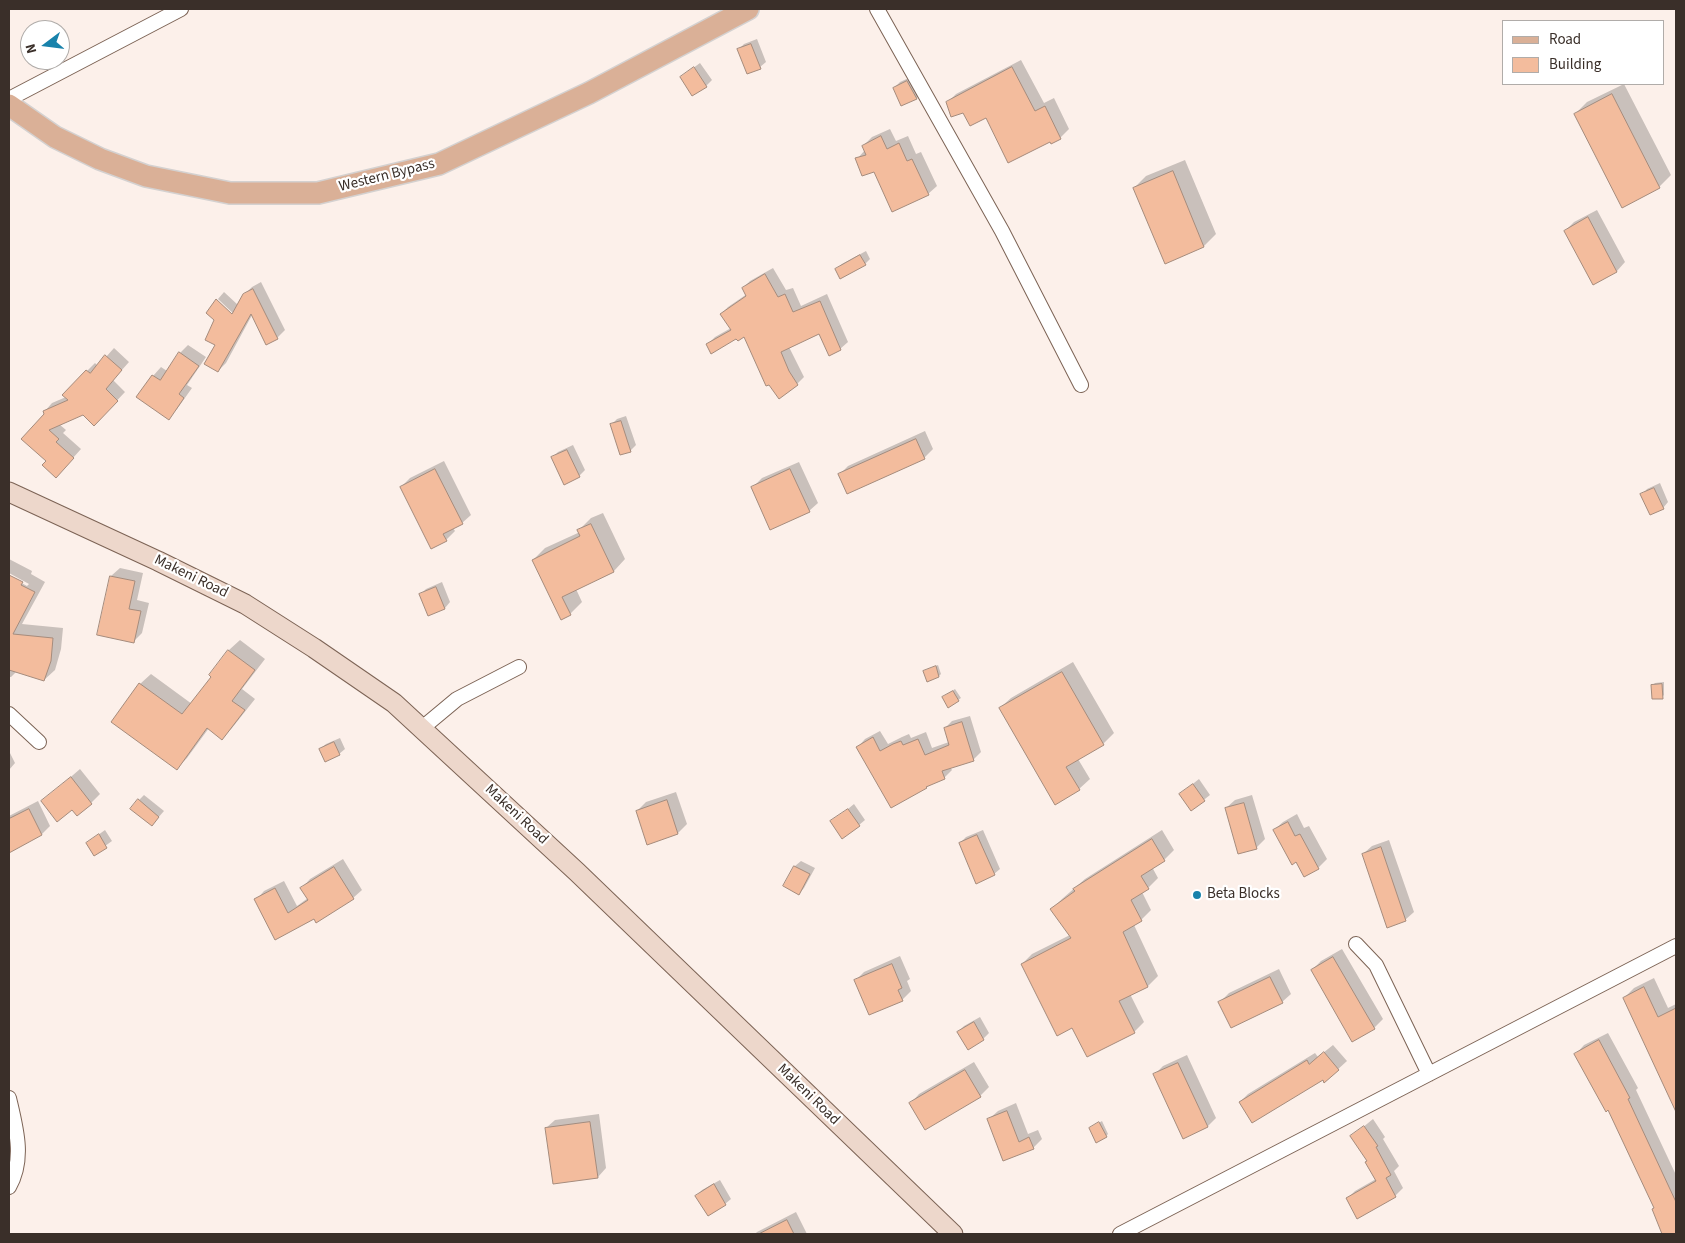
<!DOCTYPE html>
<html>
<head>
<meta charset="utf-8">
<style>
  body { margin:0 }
  #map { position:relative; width:1685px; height:1243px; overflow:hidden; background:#fcf0ea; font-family:"Source Sans 3",sans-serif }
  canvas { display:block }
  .frame { position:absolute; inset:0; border:10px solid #3a2f29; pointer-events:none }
  .legend { position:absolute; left:1502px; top:20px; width:162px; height:65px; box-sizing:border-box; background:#fff; border:1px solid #b0aca9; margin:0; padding:6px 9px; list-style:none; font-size:15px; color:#3a2f29 }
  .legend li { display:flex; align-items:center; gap:10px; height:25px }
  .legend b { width:25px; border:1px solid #b0aca9 }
  .north { position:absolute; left:20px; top:20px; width:50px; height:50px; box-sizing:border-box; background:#fff; border:1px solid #b0aca9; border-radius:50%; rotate:255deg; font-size:14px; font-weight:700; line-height:20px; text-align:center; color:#3a2f29 }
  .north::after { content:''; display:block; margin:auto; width:18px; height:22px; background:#1882ab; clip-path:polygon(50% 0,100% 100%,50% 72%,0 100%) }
</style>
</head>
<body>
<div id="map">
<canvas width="1685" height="1243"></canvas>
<div class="frame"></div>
<ul class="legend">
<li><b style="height:6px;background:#dab097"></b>Road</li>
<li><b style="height:14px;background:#f3bc9d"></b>Building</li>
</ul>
<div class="north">N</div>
</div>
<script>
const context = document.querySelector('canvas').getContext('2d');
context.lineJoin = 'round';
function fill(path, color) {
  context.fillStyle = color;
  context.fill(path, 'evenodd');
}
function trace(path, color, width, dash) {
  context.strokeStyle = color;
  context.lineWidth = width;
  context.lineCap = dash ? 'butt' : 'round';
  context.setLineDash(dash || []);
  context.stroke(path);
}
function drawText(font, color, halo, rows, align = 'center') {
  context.font = font + ' "Source Sans 3",sans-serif';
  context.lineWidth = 4.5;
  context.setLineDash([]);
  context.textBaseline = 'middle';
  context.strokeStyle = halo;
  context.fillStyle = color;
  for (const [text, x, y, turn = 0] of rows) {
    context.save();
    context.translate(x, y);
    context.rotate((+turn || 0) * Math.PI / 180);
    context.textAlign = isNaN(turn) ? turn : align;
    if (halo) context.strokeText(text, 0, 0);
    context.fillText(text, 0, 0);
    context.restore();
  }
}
fill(new Path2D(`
  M757,39l9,23 -6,5 -21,-18 5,-5z
  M1021,60l23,43 10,-5 15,31 -8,8 -9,5 -66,-26 -22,-5 -16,-9 8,-8z
  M700,63l12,17 -6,6 -25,-9z
  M913,76l9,16 -5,6 -15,7 -8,-17 6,-6z
  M1624,84l47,91 -12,12 -84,-73 12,-12z
  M890,129l6,12 12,-5 8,18 5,-2 16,34 -9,8 -54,-23 -17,-12 8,-9 -2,-4 9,-9z
  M1185,160l31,74 -12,12 -39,16 -31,-74 12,-12z
  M1597,210l28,52 -8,9 -24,12 -28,-52 9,-9z
  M866,251l4,8 -5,5 -29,6 6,-6z
  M773,268l13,22 7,-2 8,18 26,-12 21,48 -8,7 -20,-16 -31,14 15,30 -7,7 -53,-49 -36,9 7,-7 16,-9 -10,-14 7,-7 19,-13 -4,-6 7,-7z
  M261,282l24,48 -8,8 -11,5 -14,-28 -26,48 -8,8 19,-54 -19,-18 6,-7 14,13 6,-10 8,-8z
  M188,345l18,12 -19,28 5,3 -15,21 -9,9 -15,-42 8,-9 6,4 13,-18z
  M114,348l15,14 -16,18 12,12 -31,33 -11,-12 -24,11 7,6 -3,3 18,16 -17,19 -16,-7 -3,-50 7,-8 14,-6 21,-26 8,-8 3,3z
  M626,416l10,29 -6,6 -19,-26 6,-6z
  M925,431l8,18 -9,9 -77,35 -8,-18 9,-9z
  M573,445l12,25 -6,6 -27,-18 6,-6z
  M444,461l27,54 -9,8 -9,5 2,3 -9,9 -45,-53 9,-9z
  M799,462l19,41 -9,8 -56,-24 9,-9z
  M1660,483l8,19 -5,6 -21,-13 5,-6z
  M603,513l22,46 -11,12 -38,18 6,13 -12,12 -37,-54 12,-12 35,-16 -1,-2 12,-12z
  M9,559l23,12 -1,3 14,8 -23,42 41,4 -2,21 -6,21 -11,10 -27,-9 -6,6h-2v-101l18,10 2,-2 -20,-11z
  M120,568l23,5 -6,27 12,3 -7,30 -9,9 -22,-66z
  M442,582l8,20 -5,6 -16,6 -8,-20 5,-5z
  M240,640l25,19 -23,30 13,10 -23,29 -10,11 -13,-11 -22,30 -10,10 -37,-84 11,-10 41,30 21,-27 -3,-2 19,-25z
  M1073,662l41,71 -11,11 -25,15 12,20 -11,10 -79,-81 11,-10z
  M938,665l3,9 -2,2 -15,-5z
  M1664,682v13l-2,2 -9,-12 2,-2z
  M955,689l6,9 -3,2 -15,-3z
  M970,716l11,36 -8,8 -23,7 2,3 -8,8 -14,6 -3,3 -36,19 -33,-59 7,-8 15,-8 8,13 14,-7 7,-3 2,4 15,-6 6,16 17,-6 -4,-14 7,-7z
  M340,738l5,11 -6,5 -19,-5 6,-5z
  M9,751l6,12 -6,7z
  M80,769l20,25 -9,9 -14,11 -5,-6 -29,-7z
  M1199,779l11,16 -19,15 -11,-16z
  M676,792l11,32 -9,9 -30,10 -11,-32 9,-9z
  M144,795l20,16 -7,8 -18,-19z
  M1252,795l13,44 -9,9 -30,-40 9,-8z
  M38,801l12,25 -8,8 -33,17v-35z
  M854,804l11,16 -6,5 -27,-3z
  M1297,814l7,14 5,-2 18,33 -9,9 -21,-7 -23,-31 9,-8z
  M105,830l7,11 -18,13 -7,-11z
  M983,830l17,39 -6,5 -34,-31 6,-6z
  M1162,830l12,20 -10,10 -12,7 6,11 -10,10 -6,4 9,18 -10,10 -7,5 24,51 -10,10 -18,8 14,28 -10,10 -62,-6 -50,-62 10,-10 38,-19 -18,-26 10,-10 23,-20z
  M1389,840l25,72 -9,8 -42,-66 9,-8z
  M343,859l19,31 -9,8 -78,40 -19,-38 8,-9 20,-10 13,25 11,-8 -6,-10 8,-9z
  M801,861l14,7 -11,20 -5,6 -14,-8 10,-20z
  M1342,949l41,70 -9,9 -62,-58 9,-9z
  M900,956l10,23 -3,2 4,10 -9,9 -46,-20 8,-8z
  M1279,969l12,25 -9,8h-62l9,-9z
  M1654,978l14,30 8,-4v105l-52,-111 10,-10z
  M980,1017l9,16 -6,6 -15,9 -10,-16 6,-6z
  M1608,1033l30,55 -2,2 40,85v58l-3,1h-9l-11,-25 2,-1 -46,-99 -33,-55 8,-9z
  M1333,1045l14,16 -22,20 -2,-2 -83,23 8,-8 67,-41 3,4z
  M1187,1055l29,63 -8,8 -54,-51 9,-9z
  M974,1062l15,25 -9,9 -69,7 8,-9z
  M1016,1103l12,31 10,-4 4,9 -9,9 -29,11 -15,-40 9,-8z
  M599,1114l7,54 -8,9 -52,-49 9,-8z
  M1373,1119l12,18 -2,2 16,27 -5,5 9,17 -8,8 -48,3 8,-8 21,-12 -8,-18 -17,-24z
  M1102,1121l6,13 -2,2 -16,-8z
  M720,1180l11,19 -6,5 -28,-8 5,-6z
  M796,1212l11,22h-52l2,-2z`), '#0003');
const building = new Path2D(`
  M751,44l10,25 -14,5 -10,-25z
  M694,67l13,20 -15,9 -12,-19z
  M1012,67l23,44 10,-5 16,33 -10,5 -1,-2 -42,21 -22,-45 -16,8 -7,-13 -12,4 -5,-15z
  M907,81l10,18 -16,7 -8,-18z
  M1612,94l48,94 -38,20 -48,-94z
  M881,136l6,13 12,-6 8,18 5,-2 17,36 -37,17 -18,-40 -12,4 -7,-18 11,-3 -4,-9z
  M1173,171l31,76 -39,17 -32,-76z
  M1588,217l29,55 -24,13 -29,-54z
  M860,255l6,10 -26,14 -5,-10z
  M765,274l13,23 7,-3 8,18 27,-11 21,49 -12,6 -10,-22 -38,18 8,19 9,14 -19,14 -10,-14 -3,1 -22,-49 -6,4 -2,-2 -25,15 -5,-10 25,-14 -11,-16 26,-18 -4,-8z
  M253,289l25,50 -12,6 -15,-31 -33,58 -14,-8 11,-19 -10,-5 9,-20 -8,-7 10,-14 16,15 11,-20z
  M179,352l20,14 -20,28 5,4 -15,22 -33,-23 16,-22 8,5z
  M105,355l17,15 -16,19 12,12 -24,25 -11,-11 -34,15 10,9 -3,3 18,16 -18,20 -14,-13 4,-4 -25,-22 23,-25 -1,-3 25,-11 -6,-5 24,-25 4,3z
  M621,421l10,31 -11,3 -10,-31z
  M916,439l9,20 -78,35 -9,-20z
  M567,450l13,27 -16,8 -13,-28z
  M435,469l28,55 -20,10 4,7 -16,8 -31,-62z
  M790,469l20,43 -40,18 -19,-43z
  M1654,488l10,21 -14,6 -10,-21z
  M591,524l23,48 -52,25 9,18 -10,5 -29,-60 48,-24 -3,-6z
  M9,575l14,7 -2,3 14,7 -22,42 40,4 -2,23 -7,20 -35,-11z
  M110,576l25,5 -6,28 12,2 -7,32 -37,-8z
  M436,587l9,22 -17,7 -9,-22z
  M228,650l27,20 -23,31 13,9 -23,30 -15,-12 -30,42 -66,-48 28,-39 43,31 29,-37 -2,-2z
  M936,666l3,11 -12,5 -4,-11z
  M1062,672l42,73 -38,22 14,23 -25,15 -56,-97z
  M1662,684l1,15h-11l-1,-14z
  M953,691l6,10 -11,7 -6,-11z
  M962,722l12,39 -32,10 3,8 -19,8 1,1 -36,20 -35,-61 17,-10 7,14 13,-7 8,-3 2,4 15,-6 7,16 24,-10 -5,-17z
  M334,742l6,13 -15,7 -6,-13z
  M71,777l21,27 -15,12 -5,-6 -15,12 -16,-21z
  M1193,784l12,17 -14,10 -12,-17z
  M138,799l21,18 -7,9 -22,-17z
  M667,800l11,34 -31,11 -11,-34z
  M1244,803l13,46 -19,5 -13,-46z
  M29,809l13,26 -33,18v-34z
  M848,809l12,17 -18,13 -12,-18z
  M1288,822l7,14 5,-2 19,35 -15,8 -8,-15 -4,3 -19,-35z
  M99,834l8,14 -13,8 -8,-13z
  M977,835l18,40 -19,9 -17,-41z
  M1152,839l13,22 -24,15 8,13 -18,11 11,21 -19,11 25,55 -29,14 16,32 -48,24 -15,-29 -15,8 -36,-72 50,-26 -21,-29 25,-18 -2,-2z
  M1381,847l25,74 -19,7 -25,-74z
  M794,866l16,8 -11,21 -16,-9z
  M334,867l20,32 -38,24 -2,-4 -39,21 -21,-41 21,-11 13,25 20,-13 -8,-12z
  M1333,957l42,72 -23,13 -41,-72z
  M892,964l10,24 -4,2 5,11 -34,14 -15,-35z
  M1270,977l13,26 -52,25 -13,-26z
  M1644,987l14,30 18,-9v104l-53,-114z
  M974,1022l10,18 -16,10 -11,-18z
  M1599,1040l31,58 -2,1 48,103v32h-14l-10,-25 2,-1 -46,-98 -2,2 -32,-58z
  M1324,1052l15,18 -15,13 -1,-3 -71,43 -13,-21 68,-42 2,4z
  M1178,1063l30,64 -25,12 -30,-65z
  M965,1070l16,27 -56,33 -16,-27z
  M1007,1111l12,31 10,-5 5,12 -31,12 -16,-42z
  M590,1122l8,56 -45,6 -8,-56z
  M1099,1122l8,15 -11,6 -7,-15z
  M1364,1126l14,20 -2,1 15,28 -5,3 10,19 -39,22 -11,-21 30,-17 -11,-19 2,-1 -17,-25z
  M714,1184l12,21 -18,11 -13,-20z
  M787,1220l7,14h-35z`);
fill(building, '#f3bc9d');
trace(building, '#a58b7c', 1);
const street = new Path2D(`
  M877,9l125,222 79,154
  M9,99l172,-90
  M9,714l30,28
  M421,729l36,-30 62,-32
  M1356,944l20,21 53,109
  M9,1098c7,30 16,61 0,89
  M1120,1234l556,-288`);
const secondary = new Path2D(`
  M9,492l149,69 87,43 69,44 80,55 183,169 376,362`);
const primary = new Path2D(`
  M9,105l46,32 45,22 46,17 84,17h88l121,-29 150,-71 159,-84`);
trace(street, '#7c6355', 16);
trace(secondary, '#7c6355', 21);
trace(primary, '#d4d1d0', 24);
trace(street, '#fff', 14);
trace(secondary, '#edd7cb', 19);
trace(primary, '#dab097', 21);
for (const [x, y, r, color] of [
  [1197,895,5,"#1882ab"]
]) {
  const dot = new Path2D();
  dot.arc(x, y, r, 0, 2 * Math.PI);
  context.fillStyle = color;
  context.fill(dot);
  trace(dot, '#fff', 2);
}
drawText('15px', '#3a2f29', '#fff', [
  ["Western Bypass",387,176,-14],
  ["Makeni Road",191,577,26],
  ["Makeni Road",516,815,43],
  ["Makeni Road",808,1095,44]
]);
drawText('15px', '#3a2f29', '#fff', [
  ["Beta Blocks",1207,895]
], 'left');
</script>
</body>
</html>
